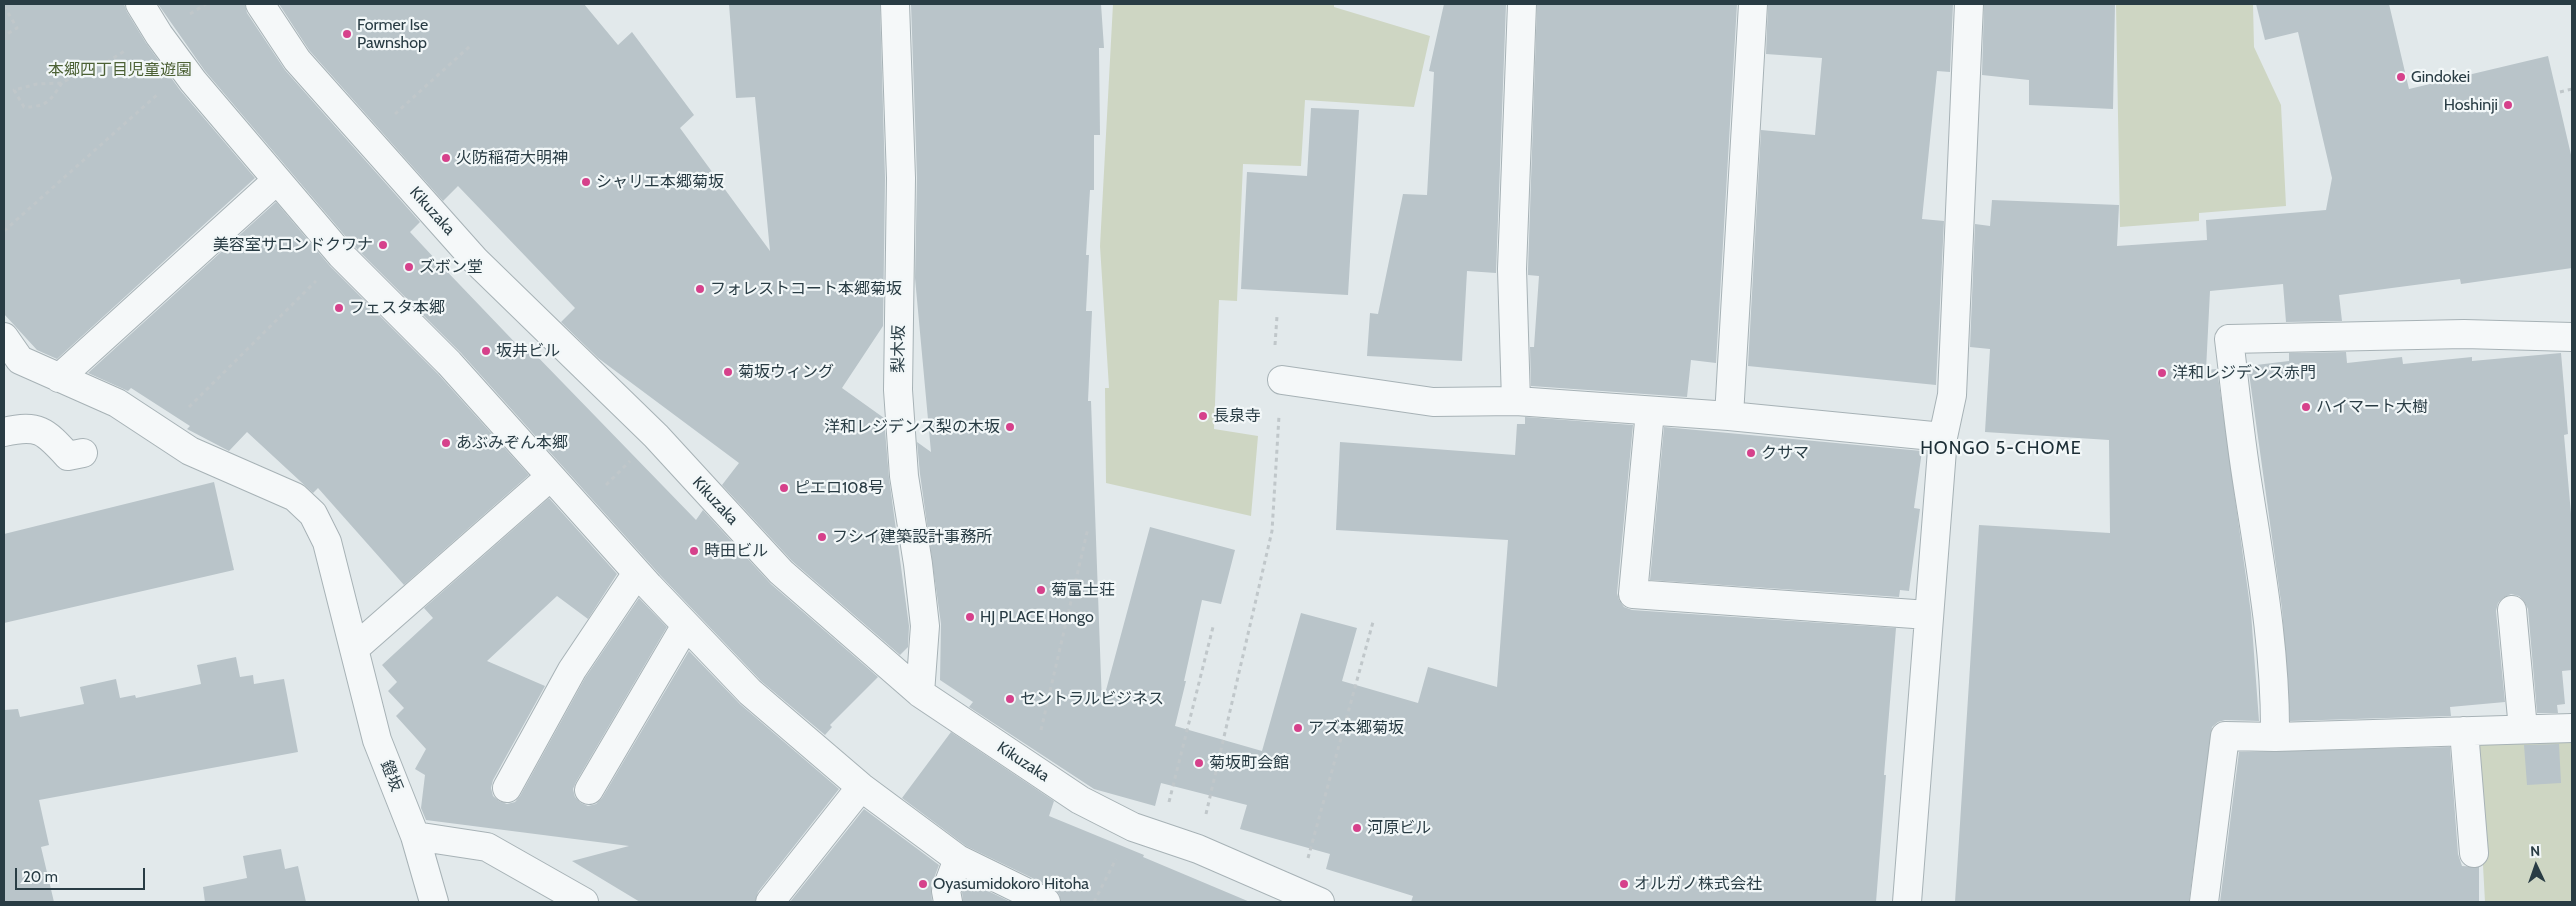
<!DOCTYPE html>
<html>
<head>
<meta charset="utf-8">
<style>
  body { margin:0 }
  #map { position:relative; width:2576px; height:906px; overflow:hidden; background:#e2e9eb; font-family:Cabin,sans-serif }
  canvas { display:block }
  .frame { position:absolute; inset:0; border:5px solid #293c44; pointer-events:none }
  .north { position:absolute; left:2511px; top:841px; width:50px; height:50px; -webkit-text-stroke:4px #f2f7f8; paint-order:stroke; rotate:357deg; font-size:14px; font-weight:700; line-height:20px; text-align:center; color:#293c44 }
  .north::after { content:''; display:block; margin:auto; width:18px; height:22px; background:#293c44; clip-path:polygon(50% 0,100% 100%,50% 72%,0 100%) }
  .scale { position:absolute; left:15px; top:868px; width:130px; height:22px; box-sizing:border-box; border:2px solid #293c44; border-top:0; padding-left:6px; font-size:15px; line-height:18px; white-space:nowrap; color:#293c44; -webkit-text-stroke:4px #f2f7f8; paint-order:stroke }
</style>
</head>
<body>
<div id="map">
<canvas width="2576" height="906"></canvas>
<div class="frame"></div>
<div class="north">N</div>
<div class="scale">20 m</div>
</div>
<script>
const context = document.querySelector('canvas').getContext('2d');
context.lineJoin = 'round';
function fill(path, color) {
  context.fillStyle = color;
  context.fill(path, 'evenodd');
}
function trace(path, color, width, dash) {
  context.strokeStyle = color;
  context.lineWidth = width;
  context.lineCap = dash ? 'butt' : 'round';
  context.setLineDash(dash || []);
  context.stroke(path);
}
function drawText(font, color, halo, rows, align = 'center') {
  context.font = font + ' Cabin,"Noto Sans JP",sans-serif';
  context.lineWidth = 4.5;
  context.setLineDash([]);
  context.textBaseline = 'middle';
  context.strokeStyle = halo;
  context.fillStyle = color;
  for (const [text, x, y, turn = 0] of rows) {
    context.save();
    context.translate(x, y);
    context.rotate((+turn || 0) * Math.PI / 180);
    context.textAlign = isNaN(turn) ? turn : align;
    if (halo) context.strokeText(text, 0, 0);
    context.fillText(text, 0, 0);
    context.restore();
  }
}
fill(new Path2D(`
  M1113,4h221v3l96,29 -16,71 -109,-7 -4,66 -58,-2 -6,137 -18,-1 -5,129 44,7 -7,80 -145,-33 -1,-95h4l-9,-142z
  M2116,4h137l1,43 27,58 5,101 -87,7v8l-79,6z
  M2572,731v171h-87l-9,-166z`), '#ced6c3');
fill(new Path2D(`
  M4,4h120l3,8 19,31 34,47 75,88 -198,181 -20,-9 -33,-36z
  M158,4h87l2,9 38,57 135,152 -10,10 27,29 89,93 5,-4 165,170 7,-10 68,74 107,93 -48,48 2,2 -7,8 -64,-54 -101,-106 -199,-222 -109,-109 -147,-173z
  M279,4h305l34,41 14,-13 62,83 -14,13 90,123 -15,-154 -19,1 -7,-94h151l5,174 -2,148 -41,62 42,30 5,60 20,148 -1,21 -8,8 -108,-94 -70,-76 17,-22 -141,-105 -37,-36 14,-14 -117,-122 -15,15 -134,-151z
  M911,4h190l3,44h-5l1,87h-6v55h-4l-4,65h3l-3,56h6l-4,90h3l11,304 48,-178 85,23 -14,54 -19,-4 -18,81h2l-11,45 87,25 39,-138 56,15 -15,53 76,22 10,-36 69,20 11,-147 -172,-10 4,-88 175,13 2,-31h8v-7l108,8 -16,168 2,7 5,7 8,3 264,18 -12,147h2l-10,127h-465l2,-6 -87,-27 4,-15 -90,-25 7,-24 -86,-22 -6,23 -61,-17 -125,-82 4,-5 -33,-22 1,-56 -21,-150 -3,-32 14,10 -16,-174 2,-100z
  M1444,4h62l-10,269 -29,-2 -5,90 -95,-5 3,-43 8,1 25,-120 24,1 7,-123 -5,-1z
  M1537,4h200l-21,359 -25,-3 -4,37 -156,-11 -1,-39h4l5,-71 -11,-1v-6z
  M1768,4h185l-3,68 -13,-1 -15,148 22,2 -8,164 -188,-19 13,-236 54,5 7,-77 -56,-4z
  M1984,4h131l-2,105 -84,-4v-25l-47,-5z
  M2256,4h133l20,85 139,-33 24,103v109l-111,16 -1,-5 -121,16 3,26 -56,1 -3,-38 -73,7 -4,79 11,-1 34,244 8,108 -34,-1 -7,2 -6,5 -23,175h-234l24,-377 131,8 -1,-93 -124,-8 5,-83 -20,-2 5,-123 15,2 2,-26 127,5 -2,41 90,-6 -1,-20 120,-10 6,-32 -34,-146 -33,8z
  M1311,108l48,2 -11,185 -107,-6 6,-117 60,4z
  M276,202l54,64 108,108 91,101 -125,110 -86,-97 -5,5 -66,-61 -18,19 -42,-22 3,-3 -59,-38 -3,3 -40,-18z
  M2346,352l1,11 55,-6 1,7 69,-7v4l89,-8 7,81 -4,1 8,90v145l-10,1 3,33 -8,1 1,8h-21l-9,-104 -4,-8 -5,-5 -8,-2 -8,4 -5,5 -2,8 9,91 -55,5 1,9 -161,5 -8,-112 -34,-243 41,-5v-8z
  M1664,427l258,24 -8,57 6,1 -11,82 -9,-1 -1,7 -249,-17z
  M214,482l20,88 -230,53v-89z
  M549,498l68,76 -29,45 -31,-23 -70,65 58,25 -52,94 -2,8 2,8 6,5 8,3 8,-2 5,-6 65,-118 54,-80 28,29 -91,155 -3,7 2,8 6,6 7,3 8,-2 6,-6 87,-147 51,53 99,85 -81,103 -3,10h-115l-68,-41 57,-15 -203,-26 -5,-12 4,-33 -10,-6 11,-20 -30,-33 8,-8 -16,-17 9,-9 -15,-17 51,-47 -9,-10z
  M236,657l4,20 13,-2 1,9 30,-5 14,73 -259,48 10,45 -8,2 13,55h-50v-192l14,-1 2,8 64,-13 -4,-17 36,-8 4,19 15,-3 1,3 65,-14 -4,-19z
  M951,732l103,69 -5,15 95,39 -1,2 107,45h-189l-2,-8 -6,-6 -87,-42 -64,-48z
  M2559,744l2,39 -34,2 -3,-40z
  M2450,747l8,107 4,12 17,1v35h-259l19,-150z
  M864,809l75,56 -8,21 1,16h-142z
  M281,849l4,20 13,-3 8,36h-101l-2,-15 44,-9 -4,-22z
  M967,881l44,21h-48l-1,-10z`), '#b9c4c9');
const minor = new Path2D(`
  M140,4l19,31 34,46 148,174 108,108 200,223 101,106 111,95 97,72 88,43
  M260,4l37,56 178,200 181,176 125,136 139,121 160,107 53,27 65,22 122,53
  M895,4l6,174 -3,212 6,86 14,88 7,62 -5,67
  M4,337l16,23 97,43 73,48 105,46 18,17 14,28 50,198 38,96 19,66
  M59,378l218,-198
  M1282,380l151,22 83,-1 213,15 214,21
  M1516,401l-4,-132 10,-265
  M1650,411l-17,183 295,21
  M1729,416l24,-412
  M4,432c35,-8 41,-1 64,24l15,-3
  M2512,610l11,119
  M354,649l196,-172
  M2464,731l10,122
  M2275,737c1,-85 -14,-167 -27,-250 -8,-49 -13,-99 -19,-148l235,-5 108,3
  M507,788l65,-118 65,-97
  M589,790l97,-165
  M415,836l72,11 97,55
  M770,902l91,-115
  M948,902l-2,-11 12,-32
  M1907,902l36,-465 9,-42 17,-391
  M2204,902l21,-166 50,1 297,-9`);
trace(minor, '#a7b2b6', 30);
trace(new Path2D(`
  M4,6l13,22 -13,8
  M190,14l16,-10
  M62,83c-12,18 -15,24 -38,24l-10,-17 23,-6 25,-1 35,-21 7,2 22,-14
  M2560,92l12,-3
  M395,114l75,-68
  M4,231l154,-137
  M1275,345l2,-29
  M189,407l127,-126
  M606,485l24,-24
  M1041,730l47,-202
  M1169,802l44,-175
  M1206,814l66,-283 7,-115
  M1308,858l65,-236
  M1094,902l22,-43`), '#c0c7ca', 3, [4, 4]);
trace(minor, '#f5f8f9', 28);
for (const [x, y, r, color] of [
  [347,34,5,"#d6418b"],
  [2401,77,5,"#d6418b"],
  [2508,105,5,"#d6418b"],
  [446,158,5,"#d6418b"],
  [586,182,5,"#d6418b"],
  [383,245,5,"#d6418b"],
  [409,267,5,"#d6418b"],
  [700,289,5,"#d6418b"],
  [339,308,5,"#d6418b"],
  [486,351,5,"#d6418b"],
  [728,372,5,"#d6418b"],
  [2162,373,5,"#d6418b"],
  [2306,407,5,"#d6418b"],
  [1203,416,5,"#d6418b"],
  [1010,427,5,"#d6418b"],
  [446,443,5,"#d6418b"],
  [1751,453,5,"#d6418b"],
  [784,488,5,"#d6418b"],
  [822,537,5,"#d6418b"],
  [694,551,5,"#d6418b"],
  [1041,590,5,"#d6418b"],
  [970,617,5,"#d6418b"],
  [1010,699,5,"#d6418b"],
  [1298,728,5,"#d6418b"],
  [1199,763,5,"#d6418b"],
  [1357,828,5,"#d6418b"],
  [923,884,5,"#d6418b"],
  [1624,884,5,"#d6418b"]
]) {
  const dot = new Path2D();
  dot.arc(x, y, r, 0, 2 * Math.PI);
  context.fillStyle = color;
  context.fill(dot);
  trace(dot, '#f2f7f8', 2);
}
drawText('16px', '#293c44', '#f2f7f8', [
  ["Former Ise",357,25],
  ["Pawnshop",357,43],
  ["Gindokei",2411,77],
  ["Hoshinji",2498,105,"right"],
  ["火防稲荷大明神",456,158],
  ["シャリエ本郷菊坂",596,182],
  ["美容室サロンドクワナ",373,245,"right"],
  ["ズボン堂",419,267],
  ["フォレストコート本郷菊坂",710,289],
  ["フェスタ本郷",349,308],
  ["坂井ビル",496,351],
  ["菊坂ウィング",738,372],
  ["洋和レジデンス赤門",2172,373],
  ["ハイマート大樹",2316,407],
  ["長泉寺",1213,416],
  ["洋和レジデンス梨の木坂",1000,427,"right"],
  ["あぶみぞん本郷",456,443],
  ["クサマ",1761,453],
  ["ピエロ108号",794,488],
  ["フシイ建築設計事務所",832,537],
  ["時田ビル",704,551],
  ["菊富士荘",1051,590],
  ["HJ PLACE Hongo",980,617],
  ["セントラルビジネス",1020,699],
  ["アズ本郷菊坂",1308,728],
  ["菊坂町会館",1209,763],
  ["河原ビル",1367,828],
  ["Oyasumidokoro Hitoha",933,884],
  ["オルガノ株式会社",1634,884]
], 'left');
drawText('16px', '#4c6135', '#f2f7f8', [
  ["本郷四丁目児童遊園",120,70]
]);
drawText('16px', '#293c44', '#f2f7f8', [
  ["Kikuzaka",432,211,48],
  ["梨木坂",899,349,-89],
  ["Kikuzaka",715,501,47],
  ["Kikuzaka",1023,762,33],
  ["鐙坂",391,776,68]
]);
context.letterSpacing = '1px';
drawText('18px', '#1b2d35', '#f2f7f8', [
  ["HONGO 5-CHOME",2001,449]
]);
context.letterSpacing = '0px';
</script>
</body>
</html>
